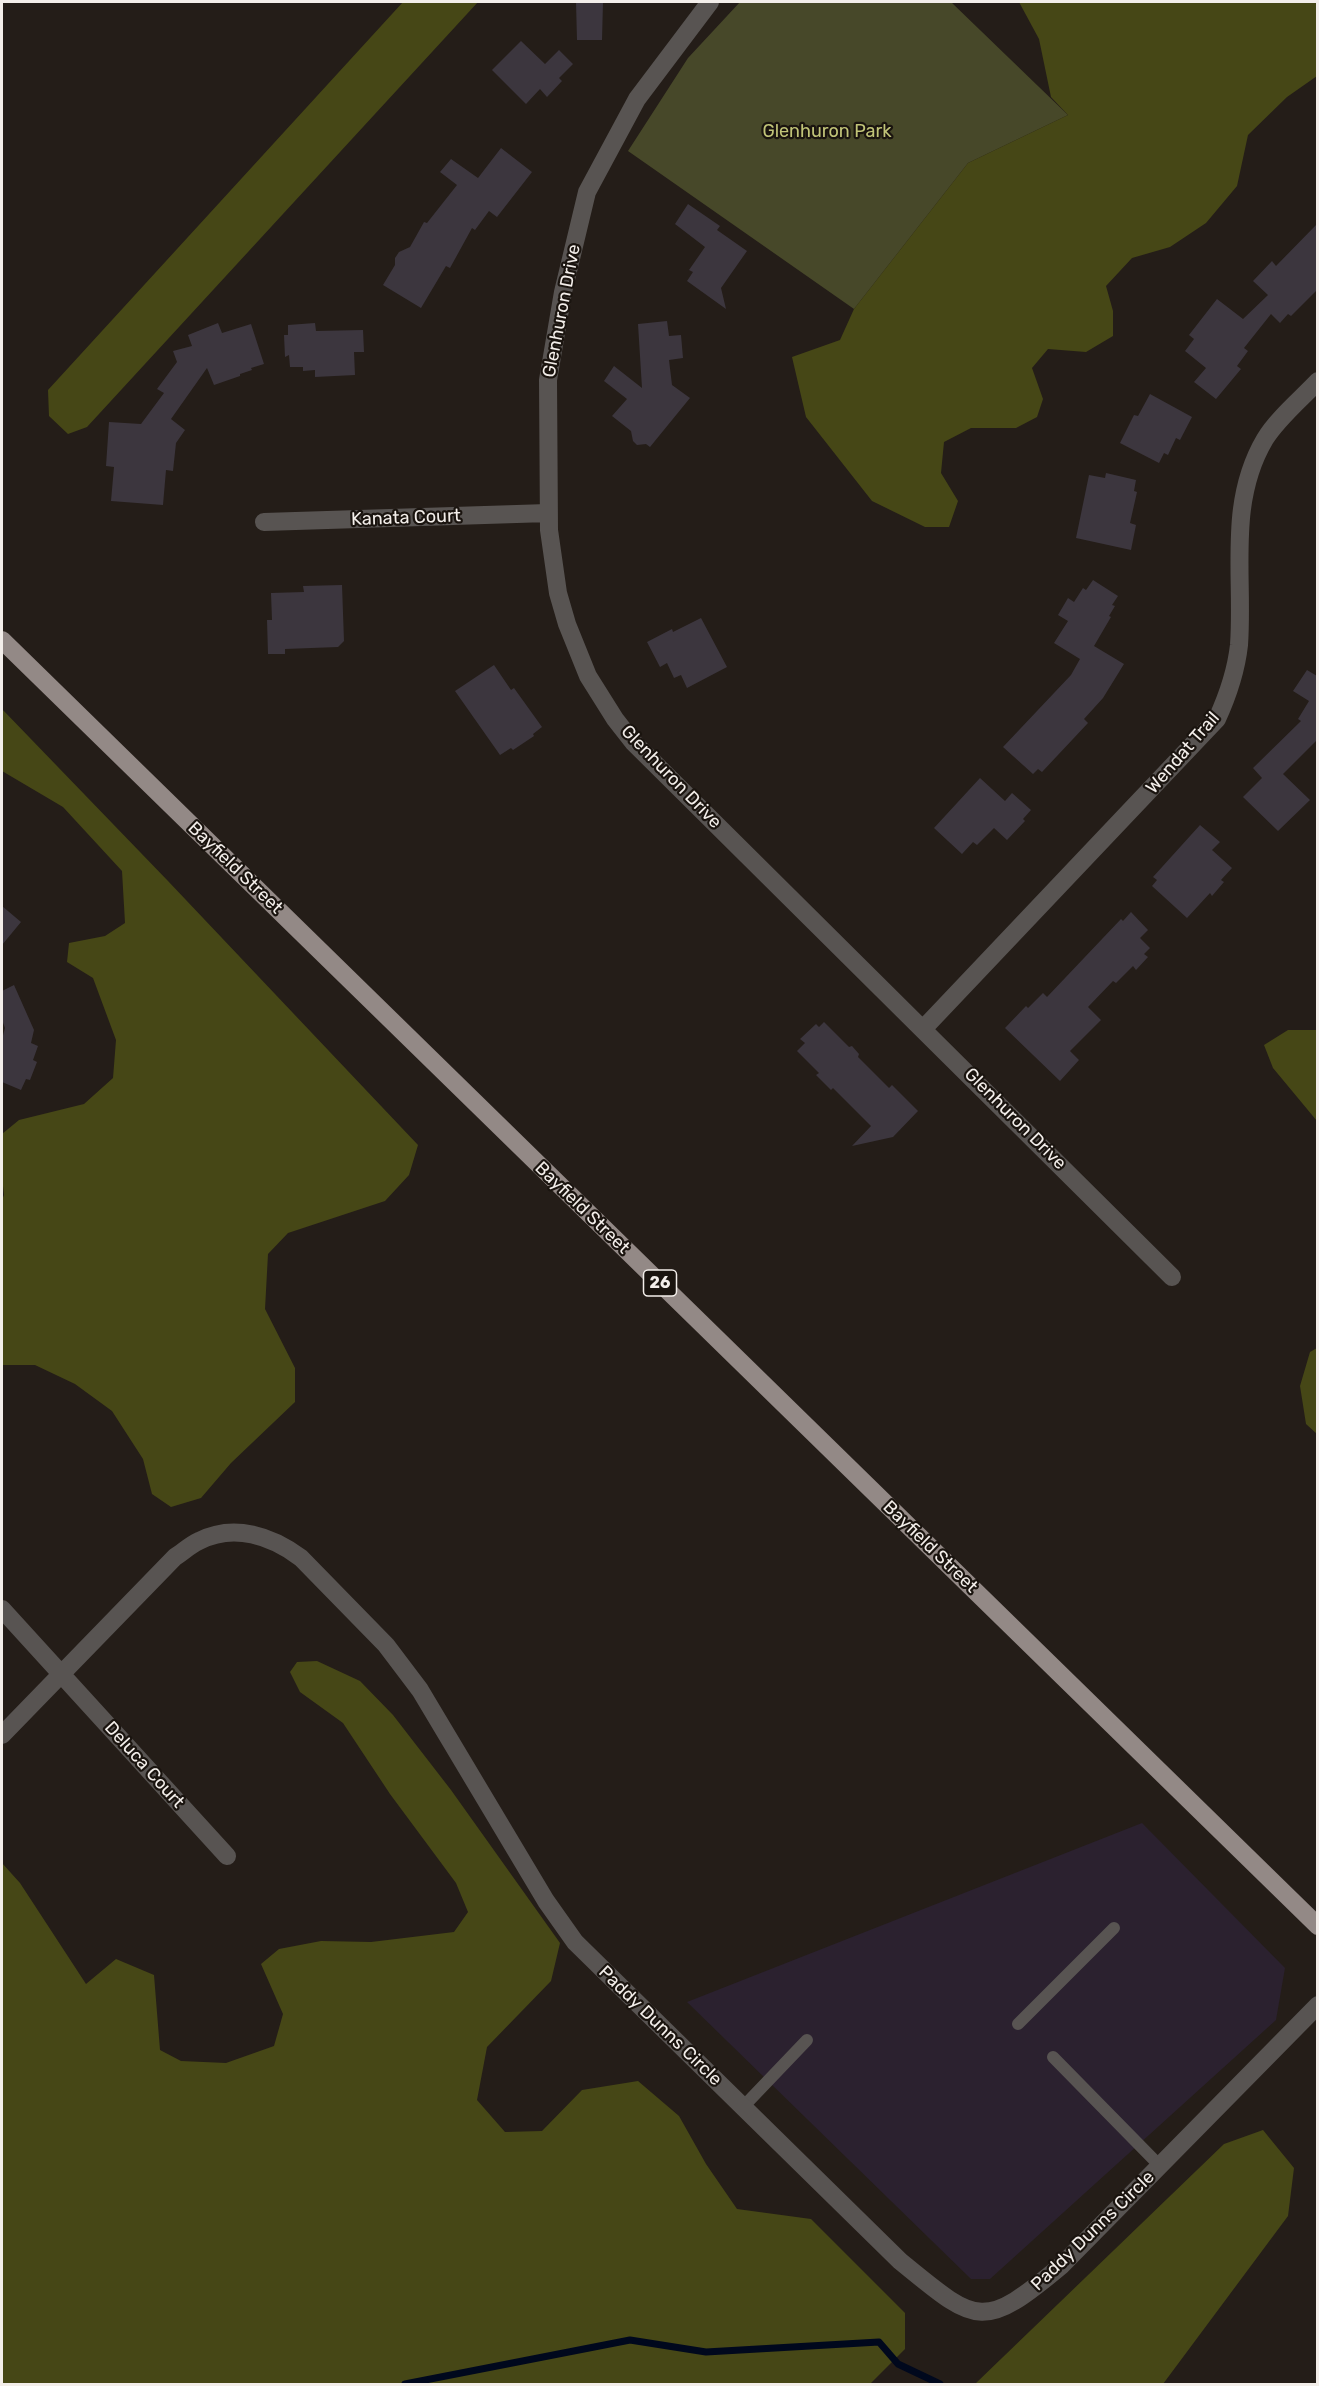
<!DOCTYPE html>
<html>
<head>
<meta charset="utf-8">
<style>
  body { margin:0 }
  #map { position:relative; width:1319px; height:2386px; overflow:hidden; background:#241d18; font-family:Rubik,sans-serif }
  canvas { display:block }
  .frame { position:absolute; inset:0; border:3px solid #f3eeea; pointer-events:none }
</style>
</head>
<body>
<div id="map">
<canvas width="1319" height="2386"></canvas>
<div class="frame"></div>
</div>
<script>
const context = document.querySelector('canvas').getContext('2d');
context.lineJoin = 'round';
function fill(path, color) {
  context.fillStyle = color;
  context.fill(path, 'evenodd');
}
function trace(path, color, width, dash) {
  context.strokeStyle = color;
  context.lineWidth = width;
  context.lineCap = dash ? 'butt' : 'round';
  context.setLineDash(dash || []);
  context.stroke(path);
}
function drawText(font, color, halo, rows, align = 'center') {
  context.font = font + ' Rubik,sans-serif';
  context.lineWidth = 4.5;
  context.setLineDash([]);
  context.textBaseline = 'middle';
  context.strokeStyle = halo;
  context.fillStyle = color;
  for (const [text, x, y, turn = 0] of rows) {
    context.save();
    context.translate(x, y);
    context.rotate((+turn || 0) * Math.PI / 180);
    context.textAlign = isNaN(turn) ? turn : align;
    if (halo) context.strokeText(text, 0, 0);
    context.fillText(text, 0, 0);
    context.restore();
  }
}
fill(new Path2D(`
  M1142,1823l143,145 -9,52 -286,259h-19l-284,-277z`), '#2b212f');
fill(new Path2D(`
  M740,2h211l117,113 -100,48 -114,146 -226,-158 60,-93z`), '#474829');
fill(new Path2D(`
  M403,2h75l-391,425 -19,7 -19,-18 -1,-26z
  M1019,2h298v74l-30,21 -39,38 -11,51 -31,37 -36,24 -38,11 -26,28 7,25v25l-27,16 -38,-3 -16,19 11,31 -6,18 -21,11h-45l-27,14 -3,31 17,28 -9,26h-24l-53,-26 -66,-84 -14,-60 48,-17 14,-31 114,-146 100,-48 -17,-18 -12,-58z
  M2,709l166,172 250,264 -9,30 -24,26 -97,32 -20,21 -3,55 30,59v34l-64,61 -30,35 -30,9 -19,-13 -9,-35 -31,-48 -37,-27 -40,-19h-33v-165l2,-5 -2,-18v-43l17,-14 65,-16 29,-26 3,-38 -23,-62 -26,-16 2,-19 36,-7 20,-13 -3,-52 -59,-64 -61,-36z
  M1288,1030h29v91l-44,-53 -9,-23z
  M1317,1348v86l-11,-10 -6,-38 10,-34z
  M317,1661l43,20 33,34 58,75 109,153 -9,38 -64,66 -10,53 28,32 37,-1 40,-41 56,-9 41,35 27,48 31,45 74,10 94,94v36l-35,35h-868v-521l18,20 66,101 30,-25 38,16 6,75 21,11 45,2 48,-17 9,-32 -22,-50 18,-15 42,-8 50,1 83,-10 14,-20 -12,-29 -66,-89 -47,-71 -43,-31 -10,-20 7,-10z
  M1263,2130l31,38 -6,48 -125,168h-188l249,-240z`), '#464716');
trace(new Path2D(`
  M405,2384l225,-44 76,12 173,-10 19,22 42,20`), '#00081d', 7);
fill(new Path2D(`
  M576,2h27l-1,38h-25z
  M521,41l24,23 14,-14 14,14 -14,14 3,3 -15,16 -7,-8 -14,15 -34,-34z
  M501,148l31,24 -35,45 -8,-6 -14,19 -3,-2 -22,40 -4,-2 -25,42 -38,-23 12,-20v-7l4,-6 11,-5 14,-25 3,1 30,-38 -17,-13 11,-13 27,19z
  M688,204l32,22 -3,4 30,21 -26,37 5,21 -39,-28 6,-9 -4,-2 16,-23 -30,-23z
  M1317,224v66l-26,26 -3,-2 -8,9 -9,-9 -27,34 4,3 -11,15 4,3 -25,30 -22,-17 12,-14 -21,-17 9,-12 -5,-4 28,-36 26,20 25,-24 -15,-14 19,-20 4,5z
  M667,321l2,15 12,-1 2,23 -14,2 3,25 18,13 -40,49 -4,-3 -9,1 -4,-4 -2,-10 -19,-15 15,-17 -23,-18 10,-15 28,22 -4,-64z
  M218,323l4,10 29,-9 13,40 -13,4 1,2 -12,4v2l-26,9 -7,-17 -36,51 14,11 -9,13 -3,28 -7,-1 -3,35 -52,-4 3,-34 -8,-1 3,-44 32,2 23,-31 -7,-4 20,-27 -4,-11 19,-5 -4,-11z
  M315,323l1,8 47,-1 1,22h-10l1,23 -40,2v-7l-12,1v-4h-13l-1,-12 -4,2 -1,-22h4v-10z
  M1150,394l42,23 -12,23 -4,-2 -8,17 -4,-2 -5,10 -39,-20 14,-28 4,1z
  M1106,473l30,7 -2,11 3,1 -7,31 6,2 -5,25 -55,-12 13,-63 16,3z
  M1093,580l25,16 -6,9 3,1 -6,10 2,1 -17,29 30,18 -21,34 -19,21 4,4 -46,49 -4,-3 -5,5 -30,-27 68,-72 9,-16 -26,-16 14,-22 -10,-6 10,-17 6,4 9,-14 3,2z
  M342,585l2,56 -6,6 -53,2v5h-17l-1,-34h5l-1,-27 33,-1 -1,-6z
  M701,618l26,49 -40,21 -6,-13 -7,3 -7,-15 -7,4 -13,-25 25,-13 1,3z
  M494,665l17,25 3,-2 28,39 -9,7 1,2 -21,14 -2,-2 -11,7 -45,-64z
  M1307,670l10,6v64l-34,34 27,26 -32,31 -35,-34 19,-19 -9,-10 48,-47 -3,-2 11,-18 -16,-10z
  M980,778l25,23 7,-8 19,17 -8,9 2,2 -18,19 -13,-12 -17,17 -4,-3 -11,12 -28,-26z
  M1200,825l20,17 -8,8 20,18 -11,12 3,2 -12,14 -2,-3 -23,25 -35,-32 5,-6 -4,-3z
  M2,906l19,16 -19,23z
  M1131,912l17,18 -8,8 10,10 -6,6 4,3 -12,13 -3,-4 -17,17 -3,-2 -25,26 13,13 -31,31 9,9 -19,21 -55,-53 21,-22 2,2 15,-15 4,4 74,-78 2,2z
  M14,985l20,45 -3,13 7,3 -5,14 4,2 -7,18 -4,-1 -5,11 -19,-8v-43l3,-11 -3,-8v-29z
  M824,1022l25,25 3,-1 7,8 -1,3 31,31 3,-3 26,26 -25,26 -41,9 19,-20 -38,-38 -2,2 -15,-15 3,-2 -22,-22 8,-8 -5,-4 16,-15 3,3z`), '#3c363e');
trace(new Path2D(`
  M1018,2024l96,-96
  M1053,2057l107,109
  M743,2107l64,-67`), '#585452', 12);
trace(new Path2D(`
  M710,2l-73,97 -50,93 -24,100 -15,88 1,150 9,63 9,31 21,52 27,43 18,23 539,535
  M264,522l284,-9
  M924,1028l293,-309c11,-24 19,-47 22,-74 5,-70 -12,-142 26,-206 12,-20 37,-41 53,-58
  M2,1609l225,247
  M2,1735l173,-178c8,-5 15,-12 24,-16 35,-18 73,-5 102,17l85,87 34,45 126,211 29,41 325,319c77,63 82,71 162,4l256,-260`), '#585452', 18);
trace(new Path2D(`
  M2,640l1316,1286`), '#938986', 18);
for (const [x, y, w] of [
  [660,1283,33]
]) {
  const box = new Path2D();
  box.roundRect(x - w / 2, y - 13, w, 26, 4.5);
  context.fillStyle = '#1a140f';
  context.fill(box);
  trace(box, '#f3eeea', 1.5);
}
drawText('bold 16px', '#f3eeea', null, [
  ["26",660,1283]
]);
drawText('18px', '#c1c478', '#1a140f', [
  ["Glenhuron Park",827,132]
]);
drawText('18px', '#f3eeea', '#1a140f', [
  ["Glenhuron Drive",562,311,-79],
  ["Kanata Court",406,518,-2],
  ["Wendat Trail",1183,753,-49],
  ["Glenhuron Drive",671,777,46],
  ["Bayfield Street",235,868,44],
  ["Glenhuron Drive",1015,1119,45],
  ["Bayfield Street",582,1208,44],
  ["Bayfield Street",930,1547,44],
  ["Deluca Court",144,1765,48],
  ["Paddy Dunns Circle",660,2026,44],
  ["Paddy Dunns Circle",1093,2231,-44]
]);
</script>
</body>
</html>
